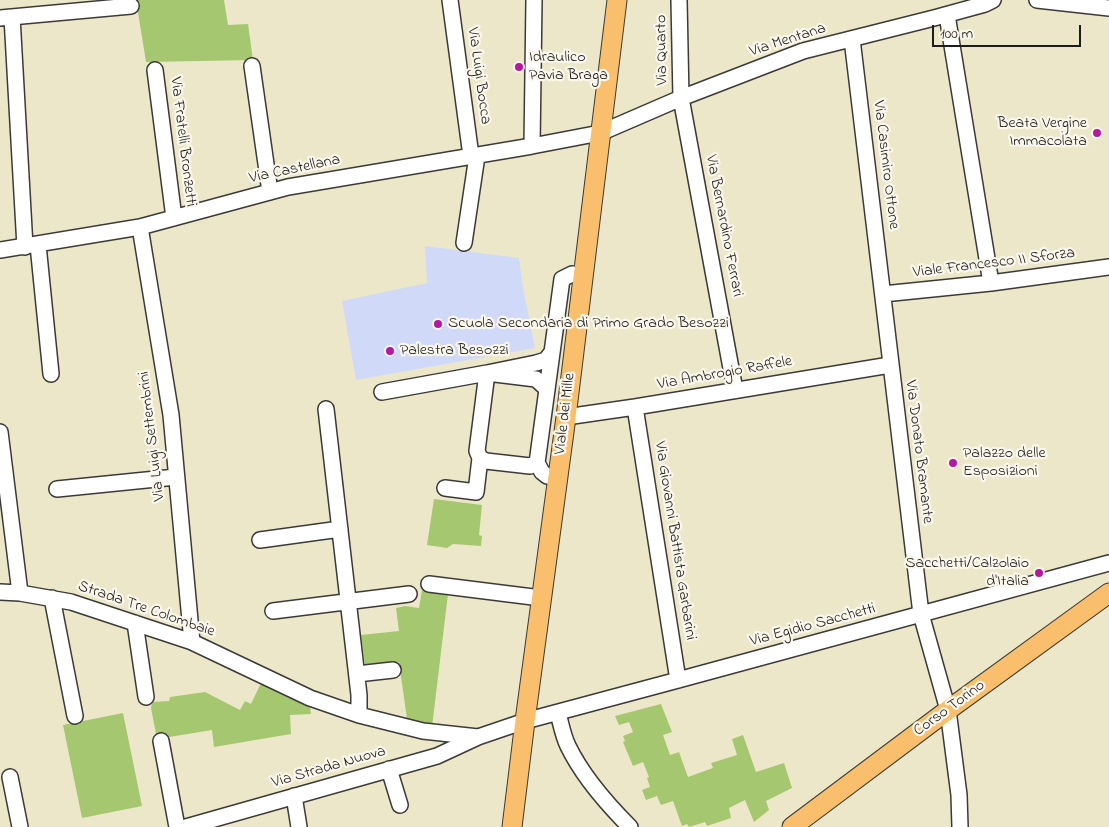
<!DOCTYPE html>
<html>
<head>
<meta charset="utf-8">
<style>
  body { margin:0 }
  #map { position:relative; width:1109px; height:827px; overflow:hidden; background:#ede7ca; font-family:"Indie Flower",sans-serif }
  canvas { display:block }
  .scale { position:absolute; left:932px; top:25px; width:149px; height:22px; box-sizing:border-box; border:2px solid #1c1c1c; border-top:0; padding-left:6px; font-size:15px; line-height:18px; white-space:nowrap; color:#1c1c1c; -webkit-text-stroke:4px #fbf7ec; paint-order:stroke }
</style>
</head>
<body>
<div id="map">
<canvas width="1109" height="827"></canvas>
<div class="scale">100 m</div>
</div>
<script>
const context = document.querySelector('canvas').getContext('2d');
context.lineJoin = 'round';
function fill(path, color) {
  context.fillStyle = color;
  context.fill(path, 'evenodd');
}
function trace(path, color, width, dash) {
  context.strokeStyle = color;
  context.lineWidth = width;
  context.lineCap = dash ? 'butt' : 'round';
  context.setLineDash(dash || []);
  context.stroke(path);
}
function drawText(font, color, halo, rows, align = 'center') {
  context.font = font + ' "Indie Flower",sans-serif';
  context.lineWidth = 4.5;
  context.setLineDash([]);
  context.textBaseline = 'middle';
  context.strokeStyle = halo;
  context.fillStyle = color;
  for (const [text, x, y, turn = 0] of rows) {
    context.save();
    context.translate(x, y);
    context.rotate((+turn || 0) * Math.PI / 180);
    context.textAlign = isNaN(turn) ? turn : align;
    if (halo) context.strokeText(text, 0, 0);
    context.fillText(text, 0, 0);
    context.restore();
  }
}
fill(new Path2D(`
  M425,246l94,12 4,30 12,60 -179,32 -14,-79 85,-18z`), '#d1d9f9');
fill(new Path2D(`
  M136,0h88l4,25 20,-1 5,36 -107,2z
  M434,499l48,6 -3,30 3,1 -1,10 -28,-2 -6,4 -20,-3z
  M422,590l26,4 -16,133 -25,-8 -8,-57 -34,4 -4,-31 38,-4 -3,-23 9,-2 14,2z
  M261,683l49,23 1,8 -21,1 1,19 -77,13 -2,-17 -55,9 -6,-31 1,-6 17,-1 1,-4 35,-5 35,18 5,-9 6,3z
  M661,704l11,28 -9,3 7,20 9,-3 9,25 25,-9 -2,-5 26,-8 -5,-16 11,-4 13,37 28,-9 8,25 -26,13 3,9 -15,12 -9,-22 -16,8 2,10 -24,8 -2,-4 -16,5 -2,-3 -5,2 -9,-25 -12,4 -4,-9 -11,4 -4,-10 8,-3 -3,-9 2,-1 -6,-15 -10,4 -10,-24 2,-1 -2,-5 10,-4 -4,-10 -10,3 -4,-9z
  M123,713l19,93 -60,12 -19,-93z`), '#a5c76f');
const minor = new Path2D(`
  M450,0l21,156
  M679,0l2,98 54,292
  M1037,0l72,8
  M947,15l44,268
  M12,17l13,230
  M0,18l131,-12
  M852,39l69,575 27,96 11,85 1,32
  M252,66l18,126
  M155,70l19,148
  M532,146l2,-146
  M140,227l31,188 21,227
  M464,243l13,-87
  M38,245l13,129
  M0,250l140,-23 148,-40 244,-41 68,-13 81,-35 122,-47 131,-33 51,-14 8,-4
  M883,294l108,-11 118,-16
  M382,392l105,-19 49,-10 10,-3 6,-8
  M635,407l43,273
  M326,409l33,286v20
  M566,417l69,-10 255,-42
  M0,432l20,161
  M537,463l-7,3 -44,-5 -6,-3 -3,-7 10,-78 49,6 11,10
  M547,476l-5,-4 -5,-9 25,-184 10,-5 11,2
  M445,488l31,4 4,-34
  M57,489l119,-12
  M260,540l80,-11
  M429,584l104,13
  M0,592l20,1 51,9 121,40 118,56 49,17 64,16 55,6 47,-16 153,-41 431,-117
  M52,598l23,118
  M273,611l136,-17
  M135,623l11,74
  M357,674l36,-4
  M558,713c3,11 5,23 10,33 14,29 40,59 62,81
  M161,741l16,86
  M389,769l11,36
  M10,777l10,50
  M294,796l5,31
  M186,827l251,-71 41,-19`);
const major = new Path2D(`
  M512,827l13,-106 41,-304 51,-417
  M792,827l156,-117 161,-117`);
trace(minor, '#3b3a36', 18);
trace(major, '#3b3a36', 21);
trace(minor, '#fff', 15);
trace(major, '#f9bf6d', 19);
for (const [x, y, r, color] of [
  [519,67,5,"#b5179e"],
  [1097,133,5,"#b5179e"],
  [438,324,5,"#b5179e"],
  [390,351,5,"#b5179e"],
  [953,463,5,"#b5179e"],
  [1039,573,5,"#b5179e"]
]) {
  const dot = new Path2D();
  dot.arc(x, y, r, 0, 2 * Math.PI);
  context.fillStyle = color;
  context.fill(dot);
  trace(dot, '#fbf7ec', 2);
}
drawText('16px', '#1c1c1c', '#fbf7ec', [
  ["Via Mentana",788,41,-18],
  ["Via Quarto",663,50,-91],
  ["Via Luigi Bocca",478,76,82],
  ["Via Fratelli Bronzetti",182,142,83],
  ["Via Casimiro Ottone",885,165,83],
  ["Via Castellana",295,170,-12],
  ["Via Bernardino Ferrari",723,226,79],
  ["Viale Francesco II Sforza",994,264,-7],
  ["Via Ambrogio Raffele",725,374,-10],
  ["Viale dei Mille",566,414,-83],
  ["Via Luigi Settembrini",153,436,-97],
  ["Via Donato Bramante",918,452,83],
  ["Via Giovanni Battista Garbarini",674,541,81],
  ["Strada Tre Colombaie",146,610,19],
  ["Via Egidio Sacchetti",813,626,-15],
  ["Corso Torino",950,709,-36],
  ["Via Strada Nuova",329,768,-16]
]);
drawText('16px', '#1c1c1c', '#fbf7ec', [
  ["Idraulico",529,58],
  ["Pavia Braga",529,76],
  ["Beata Vergine",1087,124,"right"],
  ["Immacolata",1087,142,"right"],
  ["Scuola Secondaria di Primo Grado Besozzi",448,324],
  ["Palestra Besozzi",400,351],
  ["Palazzo delle",963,454],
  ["Esposizioni",963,472],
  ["Sacchetti/Calzolaio",1029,564,"right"],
  ["d'Italia",1029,582,"right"]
], 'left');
</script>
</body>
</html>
